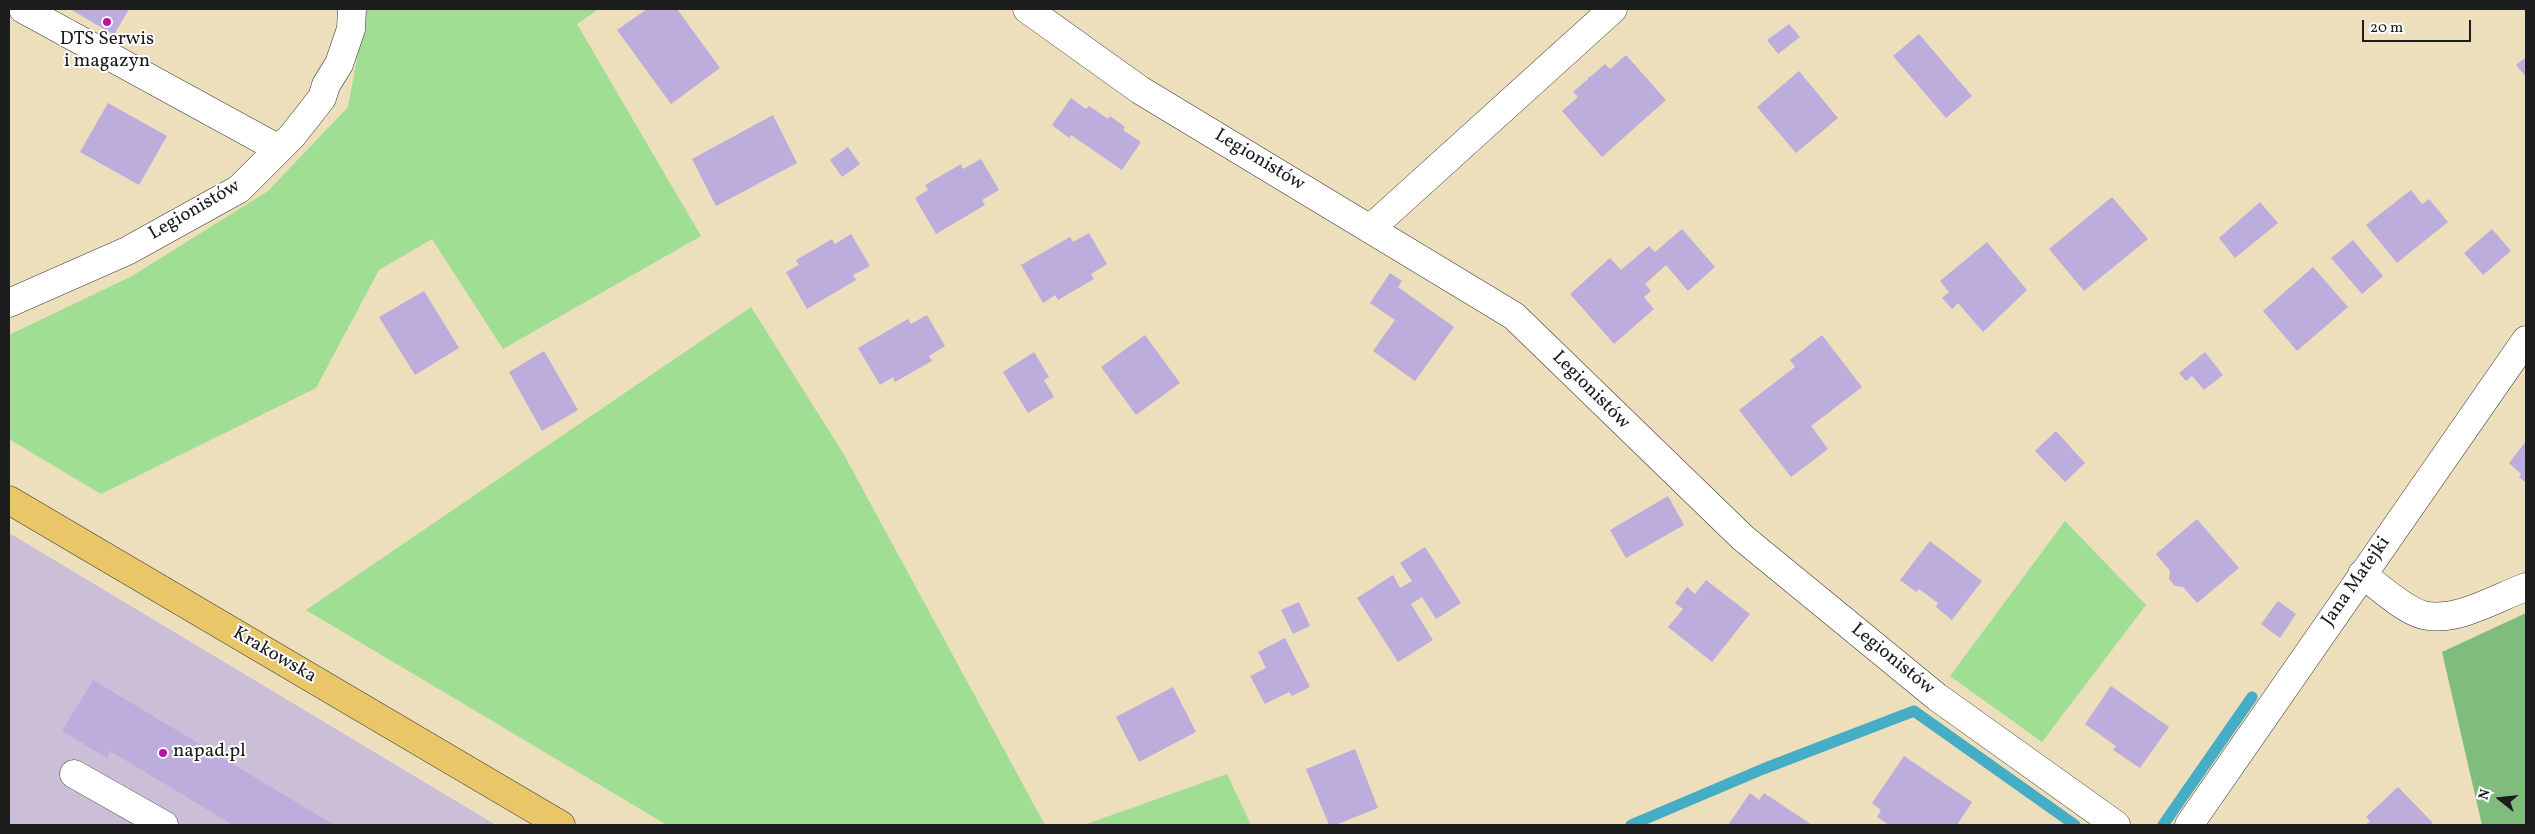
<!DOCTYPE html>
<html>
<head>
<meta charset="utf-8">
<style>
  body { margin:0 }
  #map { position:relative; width:2535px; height:834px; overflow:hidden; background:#eddebc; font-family:Vollkorn,serif }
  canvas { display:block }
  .frame { position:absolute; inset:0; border:10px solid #1c1c1c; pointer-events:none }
  .north { position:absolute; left:2475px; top:774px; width:50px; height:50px; -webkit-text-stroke:4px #fff; paint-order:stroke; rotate:286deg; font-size:14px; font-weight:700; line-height:20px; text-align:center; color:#1c1c1c }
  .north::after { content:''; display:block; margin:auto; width:18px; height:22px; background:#1c1c1c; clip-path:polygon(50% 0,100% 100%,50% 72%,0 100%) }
  .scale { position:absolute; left:2362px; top:20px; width:109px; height:22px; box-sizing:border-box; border:2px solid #1c1c1c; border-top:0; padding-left:6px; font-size:15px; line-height:18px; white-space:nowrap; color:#1c1c1c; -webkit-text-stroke:4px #fff; paint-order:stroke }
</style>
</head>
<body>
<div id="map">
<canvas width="2535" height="834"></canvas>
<div class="frame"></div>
<div class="north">N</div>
<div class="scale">20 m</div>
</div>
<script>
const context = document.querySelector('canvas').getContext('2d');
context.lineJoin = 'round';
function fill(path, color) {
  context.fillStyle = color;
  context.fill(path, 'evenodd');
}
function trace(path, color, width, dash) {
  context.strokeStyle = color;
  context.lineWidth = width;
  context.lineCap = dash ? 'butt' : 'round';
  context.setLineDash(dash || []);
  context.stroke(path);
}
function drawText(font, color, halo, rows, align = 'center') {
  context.font = font + ' Vollkorn,serif';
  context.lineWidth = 4;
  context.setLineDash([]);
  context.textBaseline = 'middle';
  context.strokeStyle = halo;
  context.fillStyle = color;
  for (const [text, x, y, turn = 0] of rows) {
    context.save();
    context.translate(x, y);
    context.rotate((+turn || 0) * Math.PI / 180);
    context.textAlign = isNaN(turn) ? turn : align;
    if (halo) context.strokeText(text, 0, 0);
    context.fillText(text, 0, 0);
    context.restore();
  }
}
fill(new Path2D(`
  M9,533l487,292h-487z`), '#cabfd6');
fill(new Path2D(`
  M366,9h233l-22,15 124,212 -198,113 -71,-110 -53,31 -63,118 -215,106 -92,-55v-104l123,-59 136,-85 80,-84z
  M751,307l92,146 202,372h-378l-361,-215z
  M2065,521l81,84 -104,137 -92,-66z
  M1227,774l24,51h-167z`), '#a0de93');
fill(new Path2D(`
  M2526,613v212h-44l-40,-173z`), '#80bd7d');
trace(new Path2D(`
  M1631,825l132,-56 151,-58 161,114
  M2163,825l89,-128`), '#45adc5', 11);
fill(new Path2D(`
  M70,9h59l-15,26z
  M647,9h30l43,59 -49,36 -54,-74z
  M1789,24l11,13 -22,17 -11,-14z
  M1919,34l53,62 -26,22 -53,-62z
  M1626,55l40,45 -64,57 -40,-46 16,-14 -5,-5 15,-13v-2h2l15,-13 5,5z
  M2526,57v20l-10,-12z
  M1799,71l39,47 -42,35 -39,-46z
  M1071,98l15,11 3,-3 19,13 2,-3 15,11 -2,3 18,12 -19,28 -51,-35 -2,3 -17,-13z
  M108,103l59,33 -28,49 -59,-33z
  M773,115l24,48 -81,43 -24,-47z
  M848,147l12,17 -18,13 -12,-17z
  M981,159l18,31 -17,10 3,5 -49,29 -21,-36 13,-8 -3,-5 36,-21 2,5z
  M2411,190l11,14 7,-5 19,23 -51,41 -31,-38z
  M2112,197l36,42 -64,52 -35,-42z
  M2260,202l18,21 -43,35 -16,-20z
  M1682,229l33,38 -27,24 -22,-26 -21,19 6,7 -7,6 10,12 -40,35 -44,-50 40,-36 11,12 28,-24 6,6z
  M2492,229l19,22 -28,24 -19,-22z
  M1089,233l18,31 -16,10 3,5 -36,21 -3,-5 -12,8 -22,-38 49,-28 3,5z
  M851,234l19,32 -17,9 3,5 -49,29 -21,-37 13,-7 -3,-5 36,-21 3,5z
  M2353,240l30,36 -21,18 -31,-36z
  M1987,242l40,48 -44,42 -25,-29 -6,6 -10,-11 7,-6 -9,-11z
  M2313,267l35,40 -51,44 -34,-40z
  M1390,273l12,8 -4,6 56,40 -39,54 -42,-30 22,-31 -25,-17z
  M424,291l35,57 -44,27 -36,-58z
  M927,315l18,31 -16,10 3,5 -37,21 -2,-5 -13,8 -22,-37 50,-29 3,5z
  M1145,335l35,48 -44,32 -35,-48z
  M1822,335l40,52 -51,39 17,23 -37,28 -52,-67 56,-43 -5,-7z
  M544,351l34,59 -36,21 -33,-59z
  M1034,352l15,25 -5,3 10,17 -26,16 -25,-41z
  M2205,352l18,23 -19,15 -12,-14 -6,5 -7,-8z
  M2056,431l29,32 -20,19 -30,-31z
  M2526,441v42l-7,-6 2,-3 -12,-11z
  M1668,496l16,29 -58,33 -16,-28z
  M2197,519l42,49 -42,35 -14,-16 -8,-1 -6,-7 1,-8 -14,-17z
  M1930,541l52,40 -30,39 -16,-13 2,-4 -19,-14 -3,3 -16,-12z
  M1425,547l36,56 -25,16 -14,-22 -11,7 22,36 -35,22 -41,-64 36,-23 7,13 12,-7 -12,-18z
  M1706,580l44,34 -38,48 -44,-35 15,-18 -8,-6 12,-16 8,7z
  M2278,601l18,13 -16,24 -19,-14z
  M1299,602l11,24 -17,8 -12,-24z
  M1285,638l25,49 -18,9 -3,-4 -24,12 -15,-28 16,-8 -8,-16z
  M93,680l241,145h-101l-123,-74 -3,7 -45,-27z
  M2111,686l58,41 -29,41 -27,-18 3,-4 -31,-22z
  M1173,687l23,45 -57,30 -23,-45z
  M1355,749l23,59 -43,17h-6l-23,-56z
  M1904,756l68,46 -15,23h-68l-12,-8 4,-7 -9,-7z
  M2398,787l35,36 -3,2h-65l5,-4 -4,-4z
  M1750,793l9,7 5,-7 48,32h-84z`), '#bcaddd');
const minor = new Path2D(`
  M23,9l256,140
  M1027,9l113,81 374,226 229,222 194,159 179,128
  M1370,229l243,-220
  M9,303l118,-52 112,-62 53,-53 30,-38 4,-13 13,-21 12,-35 1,-20
  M2362,574c16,12 42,36 61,41 33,8 73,-17 103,-28
  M74,774l90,51
  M2189,825l337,-485`);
const major = new Path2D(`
  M9,500l552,325`);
trace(minor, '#3b3934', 29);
trace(major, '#3b3934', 29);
trace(minor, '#fff', 28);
trace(major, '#e9c769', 28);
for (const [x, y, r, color] of [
  [107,22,5,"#b5179e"],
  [163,753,5,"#b5179e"]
]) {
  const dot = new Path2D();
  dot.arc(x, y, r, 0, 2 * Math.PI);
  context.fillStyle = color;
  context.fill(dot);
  trace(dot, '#fff', 2);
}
drawText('19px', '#1c1c1c', '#fff', [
  ["DTS Serwis",107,41],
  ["i magazyn",107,63],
  ["napad.pl",173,753,"left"]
]);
drawText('19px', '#1c1c1c', '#fff', [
  ["Legionistów",1259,161,31],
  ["Legionistów",195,211,-30],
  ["Legionistów",1590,391,45],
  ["Jana Matejki",2357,582,-55],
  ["Krakowska",274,656,30],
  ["Legionistów",1892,660,39]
]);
</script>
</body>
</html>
